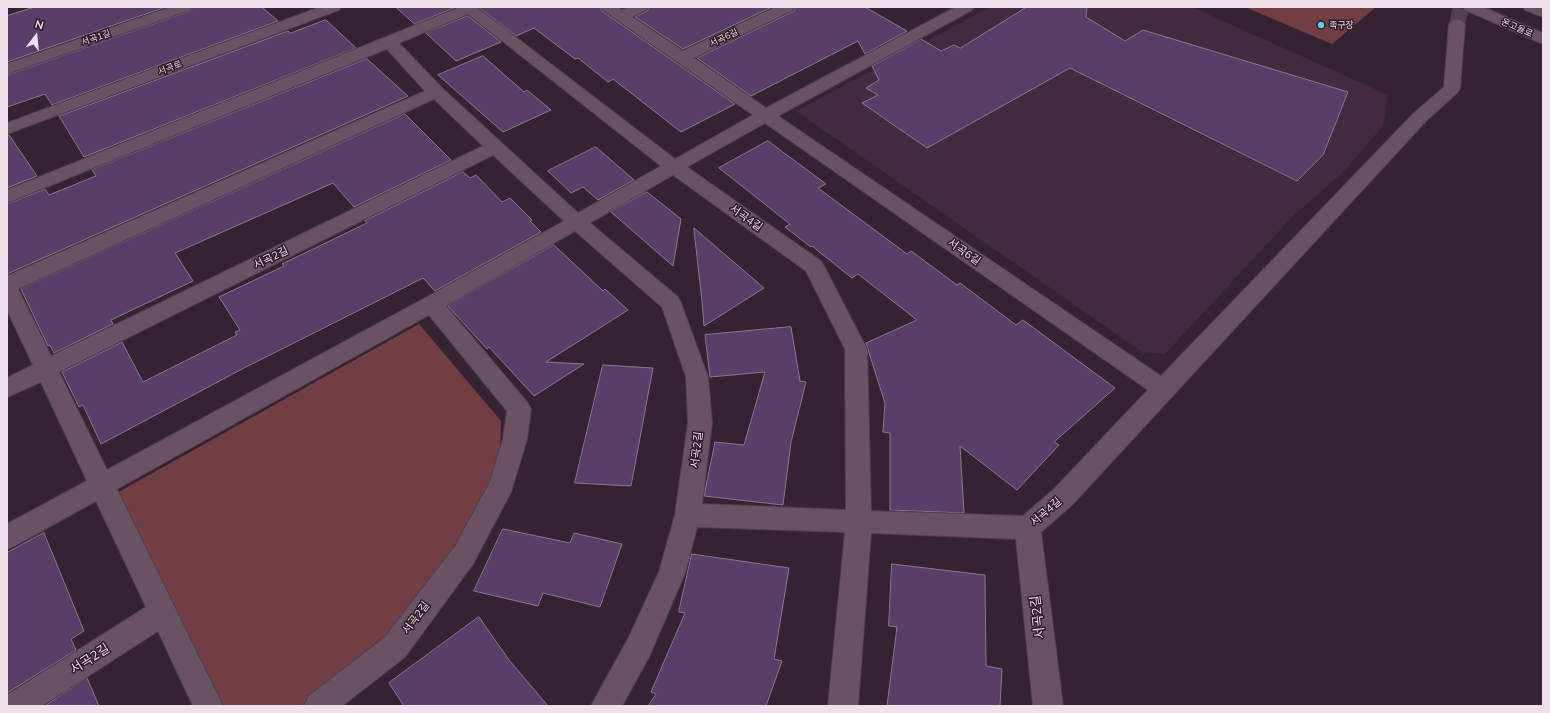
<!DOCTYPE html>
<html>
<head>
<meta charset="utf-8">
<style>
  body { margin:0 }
  #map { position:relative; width:1550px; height:713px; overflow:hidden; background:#362332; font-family:Mulish,sans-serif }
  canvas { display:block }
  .frame { position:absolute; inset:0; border:8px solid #eee1eb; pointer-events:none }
  .north { position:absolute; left:16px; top:16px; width:40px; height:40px; -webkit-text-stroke:3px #2c1a28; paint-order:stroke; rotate:16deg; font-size:11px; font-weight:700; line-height:16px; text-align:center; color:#eee1eb }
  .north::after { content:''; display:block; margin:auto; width:14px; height:18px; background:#eee1eb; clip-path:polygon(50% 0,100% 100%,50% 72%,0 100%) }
</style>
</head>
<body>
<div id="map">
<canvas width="1550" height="713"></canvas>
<div class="frame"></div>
<div class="north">N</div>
</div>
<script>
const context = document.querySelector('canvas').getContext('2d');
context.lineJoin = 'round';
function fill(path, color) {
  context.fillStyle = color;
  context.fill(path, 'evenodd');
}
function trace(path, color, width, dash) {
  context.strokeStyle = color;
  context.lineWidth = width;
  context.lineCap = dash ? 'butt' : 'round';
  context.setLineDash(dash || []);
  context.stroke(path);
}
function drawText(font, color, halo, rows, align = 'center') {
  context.font = font + ' Mulish,"Noto Sans KR",sans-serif';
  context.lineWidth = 3;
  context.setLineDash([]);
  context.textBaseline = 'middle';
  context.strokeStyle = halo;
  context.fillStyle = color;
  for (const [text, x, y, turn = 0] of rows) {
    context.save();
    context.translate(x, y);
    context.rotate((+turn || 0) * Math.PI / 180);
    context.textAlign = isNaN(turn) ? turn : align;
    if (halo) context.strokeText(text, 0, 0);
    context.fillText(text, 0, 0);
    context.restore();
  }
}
fill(new Path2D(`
  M990,7h202l196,88 -5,31 -41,47 -49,43 -128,138 -23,-2 -346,-241z`), '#422b3f');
fill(new Path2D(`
  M1245,7h131l-44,37z
  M419,324l82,97 -1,34 -12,41 -35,72 -134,138h-101l-103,-212z`), '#713f43');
const building = new Path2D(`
  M35,7h131l-159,55v-46z
  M193,7h69l16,14 -226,84 -7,-11 -38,13v-32l183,-64z
  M396,7h60l-41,17z
  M481,7h119l2,4 133,93 -54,28 -68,-53 -5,3 -30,-24 -3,1 -41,-31 -18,8 -35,-27z
  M649,7h123l-89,42 -48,-32 12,-6z
  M796,7h69l42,24 -42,23 -7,-13 -107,55 -54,-38 97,-47z
  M1027,7h60l-1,10 39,24 18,-11 205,62 -25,63 -26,26 -227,-113 -143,80 -65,-45 16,-8 -12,-7 13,-8 -7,-14 49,-27 20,12 13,-6 6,3z
  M468,16l33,26 -45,19 -30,-28z
  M326,20l30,28 -272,109 -25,-41 229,-85 2,2z
  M483,56l41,36 3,-2 24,20 -48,22 -65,-57z
  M367,59l41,37 -401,178v-70l38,-15 4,6 47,-19 -4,-6z
  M405,114l46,46 -97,47 -21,-24 -158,70 18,28 -82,39 2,4 -59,29 -4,-8 -2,1 -27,-57z
  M7,135h2l28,41 -30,12z
  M768,141l58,43 -8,4 89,66 4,-3 46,34 3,-2 56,42 7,-5 92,68 -61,54 5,3 -42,45 -57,-44 4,67 -74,-3v-77l-7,-1 2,-29 -19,-60 51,-23 -59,-46 -6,4 -40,-32 -1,1 -26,-20 5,-3 -71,-56z
  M596,147l38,33 -36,20 -15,-13 -12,6 -23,-22z
  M463,172l7,6 6,-3 26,27 8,-4 22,22 -2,1 11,11 -106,59 -12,-13 -179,90 -143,76 -18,-39 -4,2 -17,-35 60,-30 21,40 94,-47 -2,-3 5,-2 -21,-33 65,-31 -2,-2 85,-41 -2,-2z
  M647,192l34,27 -8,47 -62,-54z
  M694,228l70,60 -60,38 -2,-25z
  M554,245l49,46 2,-2 23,21 -82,52 38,2 -50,32 -45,-49 -2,2 -39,-43z
  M791,327l9,54 6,1 -15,60 -8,63 -79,-9 11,-54 29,3 21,-73 -55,5 -5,-42z
  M603,365l50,3 -22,118 -56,-3z
  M503,529l67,14 4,-10 48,11 -22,63 -57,-14 -5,13 -64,-15z
  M44,533l40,98 -13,8 5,11 -69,43v-140z
  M692,554l97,14 -15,91 8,2 -16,45h-118l8,-12 -5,-2 34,-79 -6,-1z
  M892,564l93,11 1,91 16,3 -2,37h-113l10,-79 -8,-1z
  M479,617l30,43 39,46h-144l-15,-23z
  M87,678l12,28h-54z`);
fill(building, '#5a3e6a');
trace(building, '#887990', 1);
trace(new Path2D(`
  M1457,24l4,-17`), '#52404e', 16, [16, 8]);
const minor = new Path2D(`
  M171,7h21l-2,3 -183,64v-10z
  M320,7h21l-2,3 -332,124v-11z
  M460,7h20l-1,2 196,150 78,-44 -150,-105 -2,-3h17l4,3 7,-3h19l-2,3 -14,7 51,34 93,-44h19l-2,3 -99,48 72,50 190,-101h18l-2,3 -194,106 383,260 253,-263 30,-26 5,-63 3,-3 5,-2 5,2 3,3 -5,64 -2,4 -32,29 -354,384 -31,27 22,174h-30l-17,-167 -145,-6 -13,173h-30l17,-174 -148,-5 -12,46 -36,84 -27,49h-31l38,-69 30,-65 16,-57 13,-92 -2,-46 -24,-70 -87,-76 -129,75 81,96 4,7 -4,30 -16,53 -38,72 -68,93 -63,49h-38l5,-10 76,-59 70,-91 35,-64 13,-43 4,-28 -78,-96 -312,174 106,217h-30l-35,-75 -116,75h-35v-11l139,-88 -50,-106 -80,44 -9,4v-25l80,-43 -46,-99 -34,15v-19l26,-13 -26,-55v-34l418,-185 -38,-42 -380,154v-13zM468,14l193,152 -83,47 -136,-125 -43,-45zM434,99l49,47 -432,210 -33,-67zM765,123l383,267 -94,99 -31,27 -152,-5 -4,-162 -43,-83 -3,-5 -134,-94zM493,155l71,66 -139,77 -318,172 -48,-98zM673,175l133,96 39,78 1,161 -144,-6 10,-81 -4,-46 -27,-74 -3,-6 -88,-74z
  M1463,7h20l60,26v11l-78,-34z
  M1523,7h20v10l-18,-7z`);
trace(minor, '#4f3f4c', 2);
fill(minor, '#685263');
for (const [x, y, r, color] of [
  [1321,25,4,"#65c5ee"]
]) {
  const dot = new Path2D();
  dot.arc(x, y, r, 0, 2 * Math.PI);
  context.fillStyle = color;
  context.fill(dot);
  trace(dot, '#2c1a28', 1.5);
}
drawText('9px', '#eee1eb', '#2c1a28', [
  ["족구장",1329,25]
], 'left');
drawText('9px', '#eee1eb', '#2c1a28', [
  ["온고을로",1517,28,24],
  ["서곡1길",96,38,-19],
  ["서곡6길",724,38,-26],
  ["서곡로",170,68,-21]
]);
drawText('11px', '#eee1eb', '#2c1a28', [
  ["서곡4길",746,218,35],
  ["서곡6길",964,252,35],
  ["서곡2길",271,258,-26],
  ["서곡2길",697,450,-83],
  ["서곡4길",1046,512,-41],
  ["서곡2길",416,618,-53]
]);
drawText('13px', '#eee1eb', '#2c1a28', [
  ["서곡2길",1038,617,-97],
  ["서곡2길",90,659,-33]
]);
</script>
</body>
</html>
